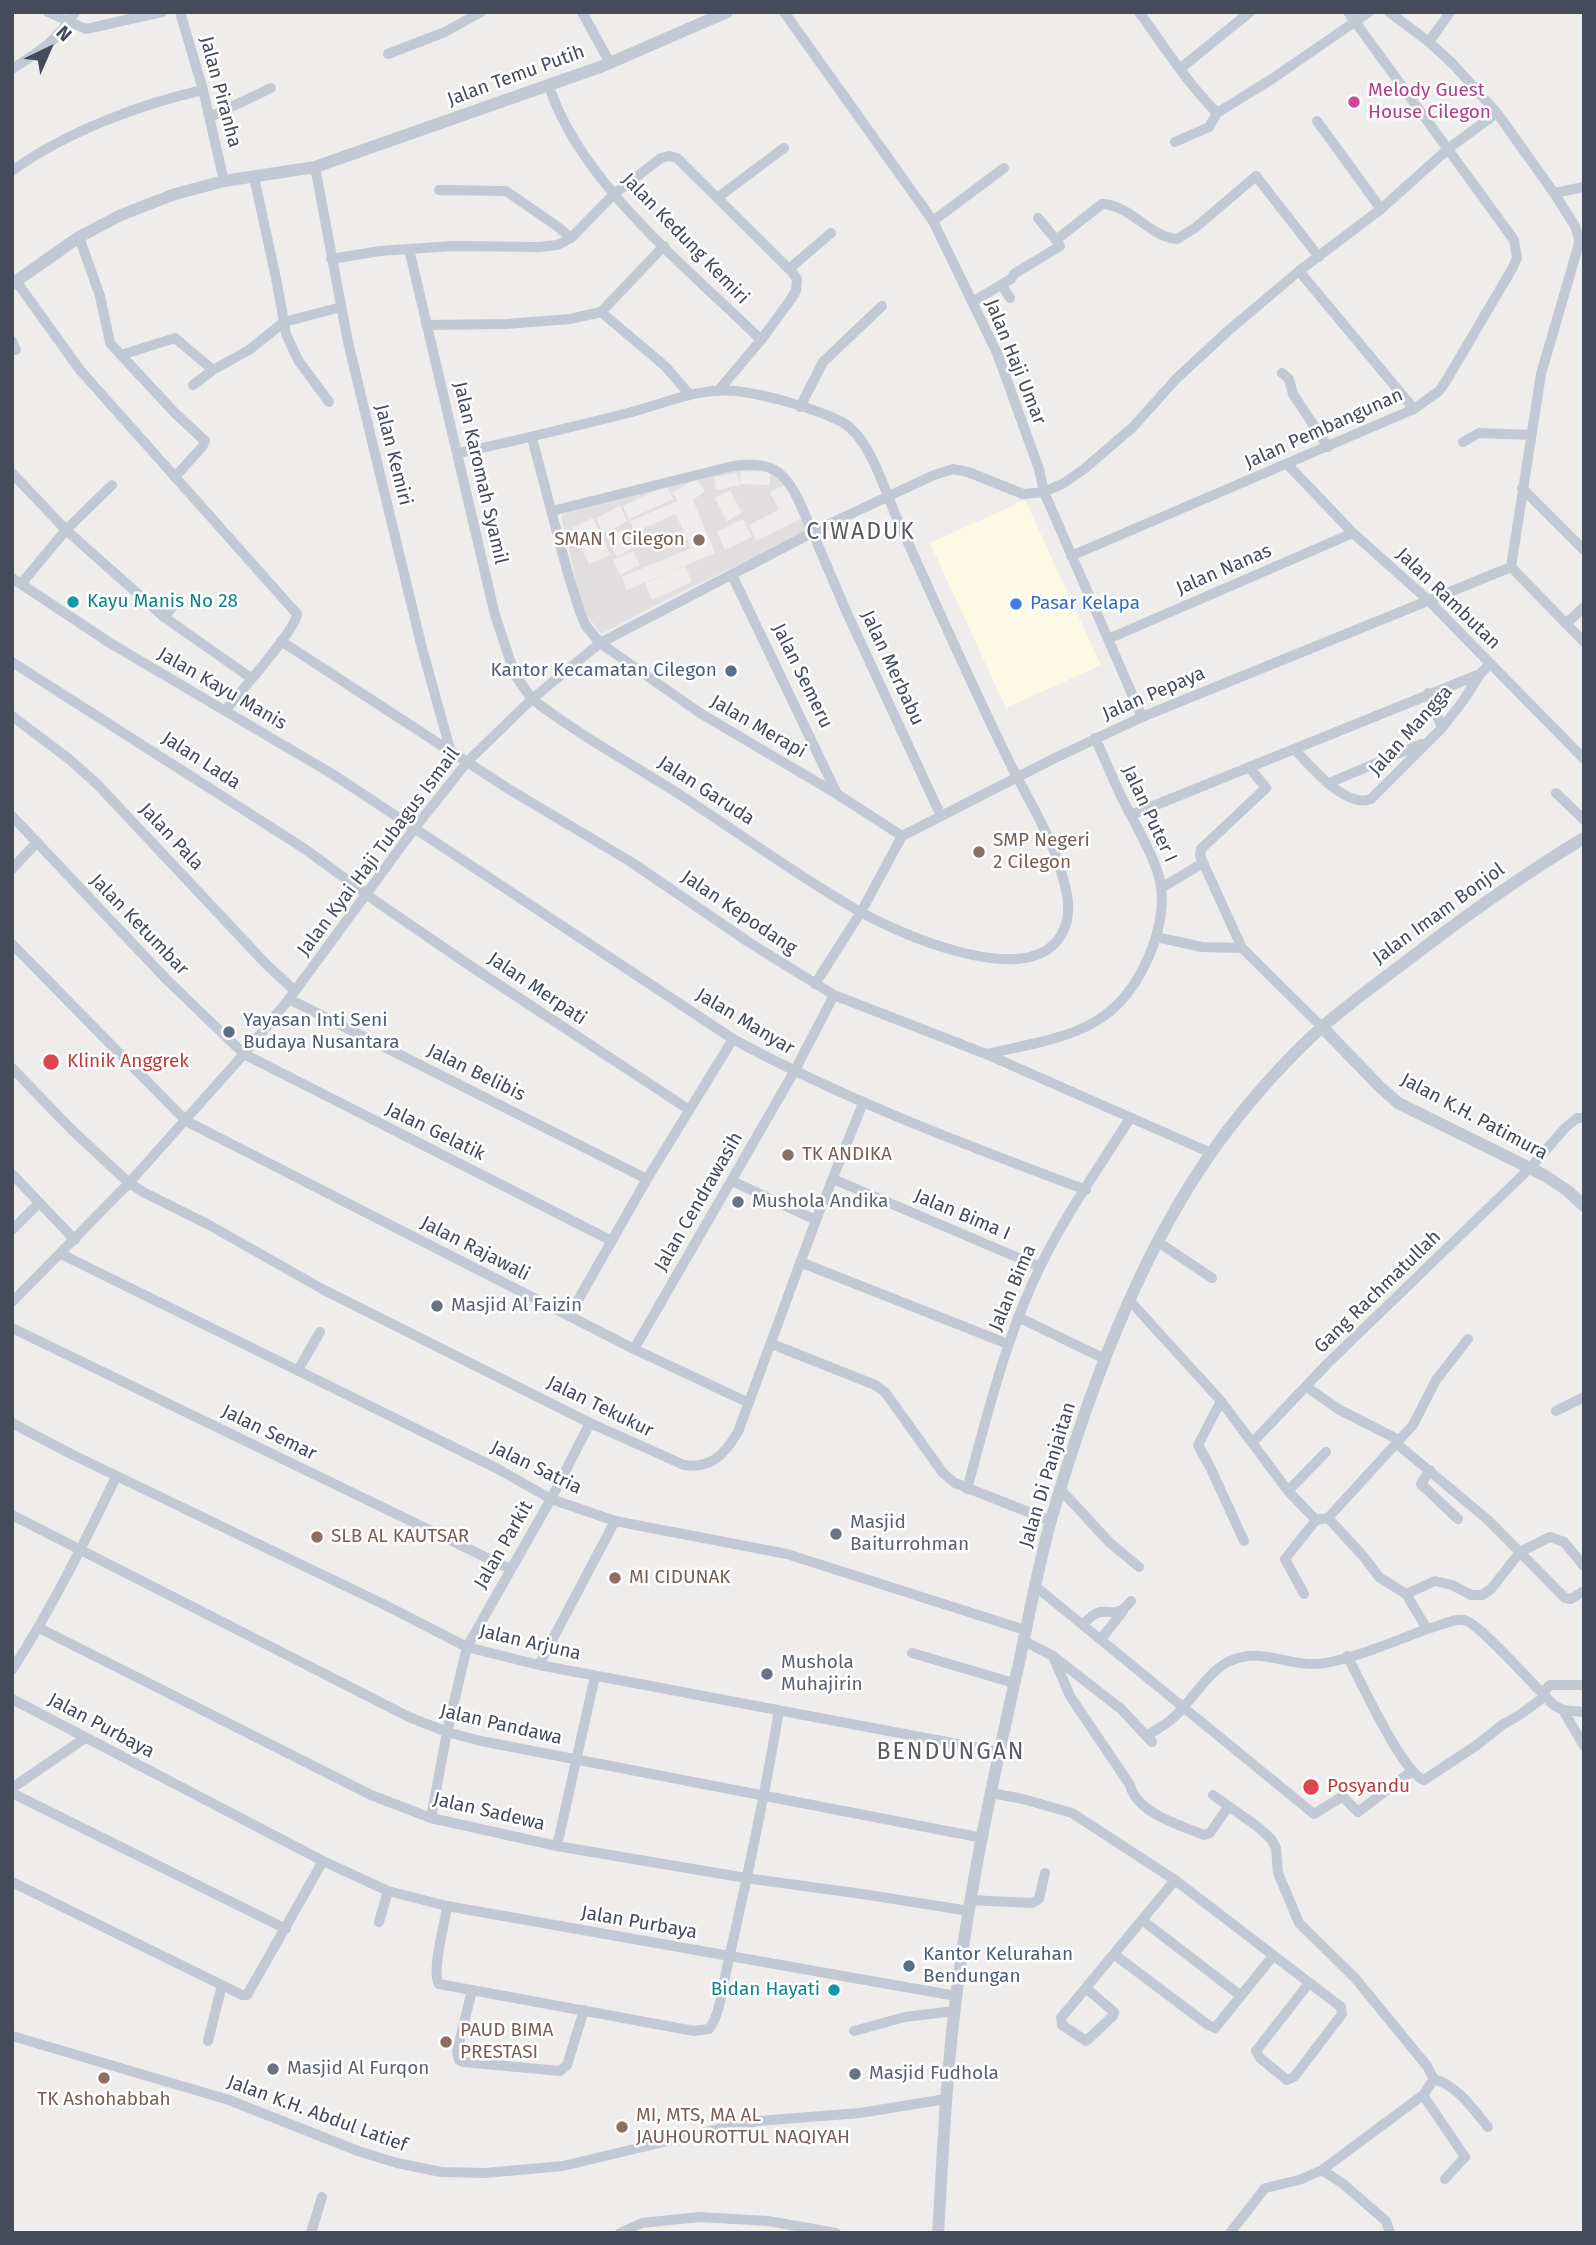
<!DOCTYPE html>
<html>
<head>
<meta charset="utf-8">
<style>
  body { margin:0 }
  #map { position:relative; width:1596px; height:2245px; overflow:hidden; background:#efedec; font-family:"Fira Sans",sans-serif }
  canvas { display:block }
  .frame { position:absolute; inset:0; border:14px solid #444b5a; pointer-events:none }
  .north { position:absolute; left:14px; top:14px; width:70px; height:70px; -webkit-text-stroke:5px #fff; paint-order:stroke; rotate:44deg; font-size:19px; font-weight:700; line-height:28px; text-align:center; color:#444b5a }
  .north::after { content:''; display:block; margin:auto; width:24px; height:32px; background:#444b5a; clip-path:polygon(50% 0,100% 100%,50% 72%,0 100%) }
</style>
</head>
<body>
<div id="map">
<canvas width="1596" height="2245"></canvas>
<div class="frame"></div>
<div class="north">N</div>
</div>
<script>
const context = document.querySelector('canvas').getContext('2d');
context.lineJoin = 'round';
function fill(path, color) {
  context.fillStyle = color;
  context.fill(path, 'evenodd');
}
function trace(path, color, width, dash) {
  context.strokeStyle = color;
  context.lineWidth = width;
  context.lineCap = dash ? 'butt' : 'round';
  context.setLineDash(dash || []);
  context.stroke(path);
}
function drawText(font, color, halo, rows, align = 'center') {
  context.font = font + ' "Fira Sans",sans-serif';
  context.lineWidth = 5;
  context.setLineDash([]);
  context.textBaseline = 'middle';
  context.strokeStyle = halo;
  context.fillStyle = color;
  for (const [text, x, y, turn = 0] of rows) {
    context.save();
    context.translate(x, y);
    context.rotate((+turn || 0) * Math.PI / 180);
    context.textAlign = isNaN(turn) ? turn : align;
    if (halo) context.strokeText(text, 0, 0);
    context.fillText(text, 0, 0);
    context.restore();
  }
}
fill(new Path2D(`
  M1025,500l76,165 -95,43 -76,-165z`), '#fcf9e4');
fill(new Path2D(`
  M738,468h26l16,7 30,56 -129,61 -80,42 -19,-26 -21,-93 117,-34zM741,471l29,1v13l-30,-1zM737,473l3,12 -24,5 -2,-13zM696,478l9,13 -12,9 22,53 -88,37 -5,-13 69,-29 -15,-34 -41,18 -5,-11 48,-20 -5,-8zM667,485l6,14 -44,20 -6,-13zM785,485l17,33 -46,23 -7,-16 30,-15 -9,-18zM730,490l12,23 -15,8 -12,-23zM620,506l7,15 -23,12 -8,-15zM593,518l17,37 -21,9 -17,-36zM743,519l9,18 -27,13 -8,-18zM622,530l9,19 -14,8 -10,-20zM633,551l7,14 -20,10 -7,-15zM685,566l7,16 -40,18 -7,-17z`), '#e0dede');
trace(new Path2D(`
  M48,12l38,17 76,-17
  M180,12l23,78 21,91
  M582,12l28,51
  M784,12l149,209 64,132 42,116 5,23 98,225
  M1139,12c25,34 48,71 78,101
  M1389,12l40,30 24,22 44,49 57,80 21,33 4,13 -1,8 -37,127 -30,193
  M1429,42l21,-30
  M388,54l57,-22 36,-20
  M1181,68l69,-56
  M12,69c29,-19 44,-27 63,-57
  M549,86c31,97 141,184 212,254
  M210,117l61,-29
  M1317,121l64,88
  M1175,142l34,-15 8,-14 55,-34 97,-67
  M315,167l33,175 74,306 28,101
  M12,171c52,-38 128,-67 191,-81
  M254,177l23,106 9,51 12,26 31,42
  M439,190l67,1 52,36 13,11
  M1554,193l30,-6
  M717,198l67,-50
  M1038,218l18,22
  M933,221l71,-53
  M79,237l21,59 10,47 11,12
  M409,249l86,366 20,60 17,24c47,36 103,67 153,99 57,37 113,78 172,112 42,24 161,76 199,32 15,-17 14,-40 8,-60 -11,-47 -39,-86 -59,-129 -37,-76 -71,-153 -106,-230 -14,-30 -28,-85 -57,-101 -28,-14 -74,-27 -106,-31 -37,-4 -73,13 -108,22 -56,14 -112,28 -169,40
  M331,259l49,-8 73,-5 86,1 18,-2 14,-7 43,-44 47,-36 8,-2 8,2 115,114 5,7 -1,12 -5,8 -30,41 -43,51
  M789,269l42,-36
  M1299,271l115,138
  M16,281l64,89 217,244c-1,16 -59,80 -72,97
  M1002,285l8,13
  M972,302l39,-23 3,-5 46,-28 -4,-6 46,-36c29,1 49,34 75,35l18,-11 61,-52 63,81
  M601,312l64,54 25,29
  M426,325l80,-1 64,-5 31,-7 63,-66
  M12,341l4,9
  M1282,373l7,6 4,15 35,53
  M193,385l20,-15
  M800,407l23,-45 59,-56
  M532,438l36,136 12,38 6,14 14,17 100,70 137,81 65,42
  M1463,442l16,-9 52,2
  M1288,465l65,68 74,66 157,160
  M12,473l54,57 -45,54
  M175,477l27,-30 3,-6 -30,-28 -54,-58 54,-17 38,32 36,-20 35,-28 57,-15
  M112,485l-46,45 98,87 87,61
  M1522,488l62,62
  M552,511l181,-45c37,-5 51,3 67,37l47,110 94,203
  M1071,556l343,-147 25,-18 7,-10 66,-112 5,-11 -3,-18 -166,-228
  M1511,567l73,75
  M732,575l105,219
  M12,578l98,65 224,132 399,264c112,61 233,106 353,151
  M164,617l15,-18
  M1566,624l18,-17
  M1108,639l245,-106
  M281,641l226,147 124,74 119,81 84,52 152,59 225,99
  M12,662l293,187 72,53 92,63 219,144
  M1428,693l14,35
  M12,716l57,43 28,25 169,180 29,27
  M1294,749c17,17 51,60 77,50l71,-71 21,-27 17,-27
  M1249,767l17,21 -65,61 -1,7 42,92 80,79
  M1329,783l92,-39
  M1556,793l28,27
  M1131,815l349,-141 10,-10
  M12,816l155,164 77,74 368,187
  M902,836l153,-78 87,-41 369,-150
  M12,869l25,-27
  M1161,888l42,-25
  M1156,937l46,10 40,1
  M12,944l174,177 448,228 115,54
  M815,984l46,-72 41,-76
  M289,999l358,180
  M986,1054c81,-18 134,-21 167,-108 8,-23 12,-50 5,-73 -9,-27 -25,-52 -37,-77 -9,-19 -17,-39 -26,-58
  M12,1068l60,62 57,53 16,10 66,33 113,64 266,133 94,42c27,4 40,-10 54,-33l78,-212 47,-117
  M12,1174l63,66
  M833,1179l207,88
  M732,1181l84,39
  M12,1230l26,-26
  M1158,1242l54,36
  M61,1254l437,215 53,30 64,22 172,33 238,76
  M800,1262l208,82
  M1130,1301l91,100 67,90 28,29 12,-2 36,39 15,20 27,17 29,-13 17,4 19,10h11l9,-6 29,-37 30,-15 14,5 20,24
  M12,1302l117,-119 115,-129 45,-55 125,-170 54,-68 64,-62 68,-56 227,-118 107,-50 19,-6 15,3 55,22 21,-2 20,-9 20,-14 49,-42 43,-48 53,-49 70,-59 82,-62 68,-61 48,-35
  M569,1316l78,-137 86,-140
  M1018,1317l87,42
  M12,1328l498,241
  M772,1344l103,41 10,7 58,81 12,10 96,38
  M634,1349l160,-277 40,-77
  M298,1370l22,-38
  M1307,1387l31,22 61,31
  M1221,1401l-23,44 13,24 33,72
  M1556,1411l28,-14
  M12,1423l61,32 310,149 84,43 72,18 461,87
  M1252,1443l75,-79 203,-196 35,-40 12,-10h7
  M1396,1443l92,77 77,78 6,1 13,-8
  M1430,1470l-9,14 37,35
  M967,1489c21,-76 39,-153 74,-224 24,-50 60,-100 89,-147
  M1061,1490l49,53 29,24
  M1288,1491l38,-39
  M12,1515l397,202 38,15 34,9 502,97
  M1328,1518l85,-93 23,-45 32,-41
  M1035,1586l279,228 26,-16h4l14,14 54,-41
  M1304,1594l-19,-35 31,-39
  M1406,1594l21,35c11,-2 26,-11 37,-9 16,3 74,71 91,86l8,4 21,2
  M1083,1625c22,-28 29,1 48,-24
  M39,1628l332,167 60,23 126,28 189,32 123,17 100,16
  M1101,1639l22,-28
  M1024,1641l29,15 17,40 60,89c7,28 49,40 74,50l6,-2 18,-26
  M912,1653l102,30
  M1053,1656l68,53 31,33
  M1347,1656c14,25 54,115 77,124l53,-35 25,-20 19,-11 23,-17 2,-8 4,-4h34
  M539,1665l76,-144
  M12,1670c40,-62 72,-127 104,-193
  M12,1699l311,162 65,30 59,15 509,90
  M1563,1710l21,36
  M1146,1736c9,-6 20,-11 27,-18 18,-16 36,-48 57,-57 30,-14 54,4 84,3 30,-1 84,-24 113,-35
  M12,1788l73,-50
  M12,1793l274,136
  M991,1793l32,6 49,14 103,67 166,127 1,7 -48,63 -7,3 -27,-22 -4,-7 53,-68
  M1213,1795l45,32 13,12 5,9 2,25 21,50 56,55 72,88 7,13 -11,16 -101,75 -23,10 -34,8 -35,45
  M431,1818l16,-86 20,-85 84,-148 39,-76
  M557,1846l38,-170
  M12,1882l230,113h5l76,-134
  M970,1900l62,3 7,-4 6,-26
  M447,1906c-2,17 -16,66 -8,78l255,47 15,-2c11,-13 15,-49 19,-66 19,-84 37,-168 51,-253
  M1142,1920l99,76
  M379,1922l9,-31
  M1115,1955l93,70 7,3 58,-72
  M1087,1989l27,23 -1,4 -27,25 -24,-16 -1,-7 114,-138
  M472,1990l-15,62 2,8 4,2 97,9 7,-6 17,-55
  M854,2031l51,-14 49,-6
  M12,2036l217,64 129,51 39,12 44,9 44,1 78,-7 155,-37 40,-8 102,-8 86,-14
  M208,2041l14,-56
  M1434,2079c24,7 39,30 54,48
  M1423,2095l42,62 -20,22
  M1322,2170l20,13 44,38 4,12
  M311,2233l11,-36
  M620,2233l22,-10 57,-6 69,4 68,12`), '#c2c8d4', 10);
trace(new Path2D(`
  M12,284l67,-47 42,-22 54,-21 49,-13 91,-14 288,-101 124,-54
  M1322,1027l57,59 19,17 146,72 24,16 16,15
  M938,2233c5,-78 8,-157 18,-235 14,-113 38,-224 63,-335 10,-48 19,-96 32,-143 40,-138 96,-290 187,-403 25,-31 53,-62 83,-89 26,-23 55,-44 83,-65 58,-45 117,-87 180,-125`), '#c2c8d4', 12);
for (const [x, y, r, color] of [
  [1354,102,7,"#d1479c"],
  [699,540,7,"#8d6e63"],
  [73,602,7,"#0f9aa8"],
  [1016,604,7,"#3f7fe0"],
  [731,671,7,"#5c6f8a"],
  [979,852,7,"#8d6e63"],
  [229,1032,7,"#5c6f8a"],
  [51,1062,9,"#e0444e"],
  [788,1155,7,"#8d6e63"],
  [738,1202,7,"#6b7280"],
  [437,1306,7,"#6b7280"],
  [836,1534,7,"#6b7280"],
  [317,1537,7,"#8d6e63"],
  [615,1578,7,"#8d6e63"],
  [767,1674,7,"#6b7280"],
  [1311,1787,9,"#e0444e"],
  [909,1966,7,"#5c6f8a"],
  [834,1990,7,"#0f9aa8"],
  [446,2042,7,"#8d6e63"],
  [273,2069,7,"#6b7280"],
  [855,2074,7,"#6b7280"],
  [104,2078,7,"#8d6e63"],
  [622,2127,7,"#8d6e63"]
]) {
  const dot = new Path2D();
  dot.arc(x, y, r, 0, 2 * Math.PI);
  context.fillStyle = color;
  context.fill(dot);
  trace(dot, '#fff', 2.5);
}
drawText('19px', '#444b5a', '#fff', [
  ["Jalan Temu Putih",516,76,-20],
  ["Jalan Piranha",220,92,75],
  ["Jalan Kedung Kemiri",685,239,46],
  ["Jalan Haji Umar",1015,362,68],
  ["Jalan Pembangunan",1324,429,-24],
  ["Jalan Kemiri",393,455,76],
  ["Jalan Karomah Syamil",480,473,77],
  ["Jalan Nanas",1224,570,-23],
  ["Jalan Rambutan",1448,599,44],
  ["Jalan Merbabu",892,668,65],
  ["Jalan Semeru",802,676,64],
  ["Jalan Kayu Manis",222,689,30],
  ["Jalan Pepaya",1154,694,-23],
  ["Jalan Merapi",758,727,30],
  ["Jalan Mangga",1411,731,-48],
  ["Jalan Lada",201,761,33],
  ["Jalan Garuda",706,791,33],
  ["Jalan Puter I",1149,814,65],
  ["Jalan Pala",171,837,47],
  ["Jalan Kyai Haji Tubagus Ismail",379,852,-53],
  ["Jalan Kepodang",739,913,34],
  ["Jalan Imam Bonjol",1439,914,-36],
  ["Jalan Ketumbar",139,925,46],
  ["Jalan Merpati",537,989,34],
  ["Jalan Manyar",745,1022,31],
  ["Jalan Belibis",476,1073,26],
  ["Jalan K.H. Patimura",1474,1117,28],
  ["Jalan Gelatik",435,1132,26],
  ["Jalan Cendrawasih",699,1202,-60],
  ["Jalan Bima I",962,1215,23],
  ["Jalan Rajawali",475,1249,27],
  ["Jalan Bima",1013,1288,-67],
  ["Gang Rachmatullah",1378,1292,-44],
  ["Jalan Tekukur",600,1407,26],
  ["Jalan Semar",269,1433,26],
  ["Jalan Satria",536,1468,26],
  ["Jalan Di Panjaitan",1048,1475,-73],
  ["Jalan Parkit",504,1545,-60],
  ["Jalan Arjuna",530,1643,13],
  ["Jalan Pandawa",501,1725,13],
  ["Jalan Purbaya",101,1726,28],
  ["Jalan Sadewa",489,1812,13],
  ["Jalan Purbaya",639,1923,10],
  ["Jalan K.H. Abdul Latief",317,2114,20]
]);
drawText('19px', '#b23c85', '#fff', [
  ["Melody Guest",1368,91],
  ["House Cilegon",1368,113]
], 'left');
drawText('19px', '#785e54', '#fff', [
  ["SMAN 1 Cilegon",685,540,"right"],
  ["SMP Negeri",993,841],
  ["2 Cilegon",993,863],
  ["TK ANDIKA",802,1155],
  ["SLB AL KAUTSAR",331,1537],
  ["MI CIDUNAK",629,1578],
  ["PAUD BIMA",460,2031],
  ["PRESTASI",460,2053],
  ["TK Ashohabbah",104,2100,"center"],
  ["MI, MTS, MA AL",636,2116],
  ["JAUHOUROTTUL NAQIYAH",636,2138]
], 'left');
drawText('19px', '#0d838f', '#fff', [
  ["Kayu Manis No 28",87,602],
  ["Bidan Hayati",820,1990,"right"]
], 'left');
drawText('19px', '#366cbe', '#fff', [
  ["Pasar Kelapa",1030,604]
], 'left');
drawText('19px', '#4e5e75', '#fff', [
  ["Kantor Kecamatan Cilegon",717,671,"right"],
  ["Yayasan Inti Seni",243,1021],
  ["Budaya Nusantara",243,1043],
  ["Kantor Kelurahan",923,1955],
  ["Bendungan",923,1977]
], 'left');
drawText('19px', '#be3a42', '#fff', [
  ["Klinik Anggrek",67,1062],
  ["Posyandu",1327,1787]
], 'left');
drawText('19px', '#5b616d', '#fff', [
  ["Mushola Andika",752,1202],
  ["Masjid Al Faizin",451,1306],
  ["Masjid",850,1523],
  ["Baiturrohman",850,1545],
  ["Mushola",781,1663],
  ["Muhajirin",781,1685],
  ["Masjid Al Furqon",287,2069],
  ["Masjid Fudhola",869,2074]
], 'left');
context.letterSpacing = '2px';
drawText('23px', '#595b61', '#fff', [
  ["CIWADUK",861,533],
  ["BENDUNGAN",951,1753]
]);
context.letterSpacing = '0px';
</script>
</body>
</html>
